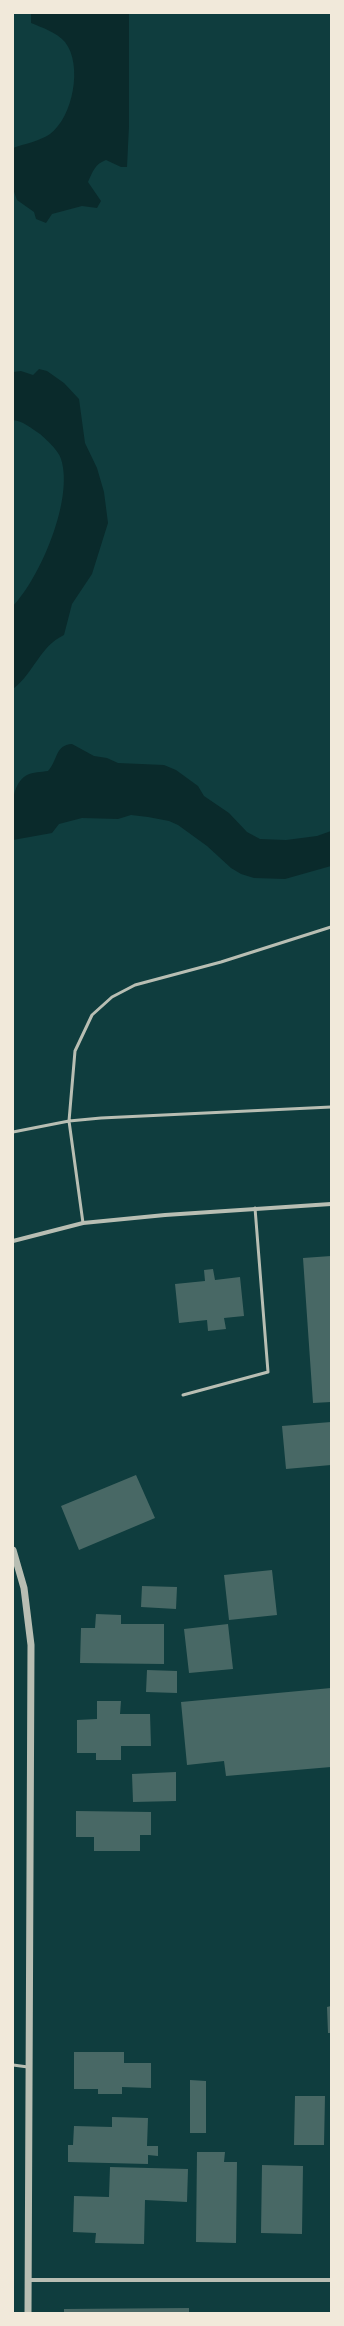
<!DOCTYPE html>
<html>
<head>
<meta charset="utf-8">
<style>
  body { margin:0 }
  #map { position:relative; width:344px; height:2326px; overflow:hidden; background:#0f3d3e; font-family:"DejaVu Sans",sans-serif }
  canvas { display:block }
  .frame { position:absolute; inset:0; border:14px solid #f1e9da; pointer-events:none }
</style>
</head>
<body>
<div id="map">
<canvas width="344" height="2326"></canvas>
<div class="frame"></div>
</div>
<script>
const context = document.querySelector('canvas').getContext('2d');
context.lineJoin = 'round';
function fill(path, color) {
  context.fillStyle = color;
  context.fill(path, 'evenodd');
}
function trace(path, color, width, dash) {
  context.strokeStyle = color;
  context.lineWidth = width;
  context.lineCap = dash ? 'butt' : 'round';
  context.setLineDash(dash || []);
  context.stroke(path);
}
fill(new Path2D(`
  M31,13h98v113l-2,41h-6l-15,-7c-11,4 -13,11 -18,22l13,19 -4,7 -15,-2 -30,8 -6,9 -10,-4 -2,-7 -17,-12 -4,-11v-41c11,-4 27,-7 37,-14 23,-17 33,-69 15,-92 -9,-10 -22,-14 -34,-19z
  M39,369l8,2 17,12 15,16 6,44 12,25 7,24 4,31 -16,51 -20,30 -8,31c-25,12 -29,37 -51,54v-83c27,-28 61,-107 48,-147 -2,-8 -15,-20 -21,-25 -9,-6 -17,-13 -27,-14v-48l8,-1 12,4z
  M72,744l22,12 13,2 11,5 46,2 12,5 22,16 6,10 25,17 18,19 13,7 26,1 31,-4 14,-5v35l-46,13 -31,-1 -13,-4 -10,-6 -24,-22 -29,-21 -9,-4 -21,-4 -17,-2 -13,4 -36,-1 -23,6 -7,9 -39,7c0,-18 -6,-54 14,-65 6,-3 14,-3 21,-4 10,-11 7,-26 24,-27z`), '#0a2a2b');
fill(new Path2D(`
  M331,1256v146l-18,1 -10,-145z
  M213,1269l2,11 25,-3 4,39 -20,2 2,11 -18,2 -1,-11 -28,3 -4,-39 30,-3 -1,-11z
  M331,1422v43l-45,4 -4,-43z
  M136,1475l19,43 -76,32 -18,-44z
  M272,1570l5,45 -48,5 -5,-45z
  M142,1586l35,1 -1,22 -35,-2z
  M96,1614l25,1v9h43v40l-84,-1 1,-35h14z
  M228,1624l5,45 -44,4 -5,-44z
  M147,1670l30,1v22l-31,-1z
  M331,1688v79l-105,9 -2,-15 -37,4 -6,-63z
  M97,1701h24l-1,13h30l1,32h-30v14h-25v-7h-19v-33l20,-1z
  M176,1772v29l-43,1 -1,-28z
  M76,1811l75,1v23h-11v16h-46v-14h-18z
  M331,2006v27h-3l-1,-26z
  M74,2052h50v11h27v25l-29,-1v7h-24v-5h-24z
  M190,2080l16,1v52h-16z
  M295,2096h30l-1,49h-30z
  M112,2117l36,1 -1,28h11v10l-10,-1v9l-80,-2v-17h5l1,-19 38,1z
  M197,2152h28l-1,10h13l-1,81 -40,-1z
  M262,2165l41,1 -1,68 -41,-1z
  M110,2167l78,2 -1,33 -42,-2 -1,44 -49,-1 1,-10 -23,-1 1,-36 35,1z
  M189,2308v5h-125v-4z`), '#486865');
trace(new Path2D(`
  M13,1132l56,-11 32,-3 230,-11
  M83,1223l-14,-102 6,-70 17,-36 20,-18 23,-12 86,-23 110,-35
  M183,1395l85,-23 -13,-164
  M13,2065l15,2`), '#b8beb3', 3);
trace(new Path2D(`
  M13,1241l70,-18 82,-8 166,-11
  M29,2280h302`), '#b8beb3', 4);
trace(new Path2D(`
  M13,1550l11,38 7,57 -3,668`), '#b8beb3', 7);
</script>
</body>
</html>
